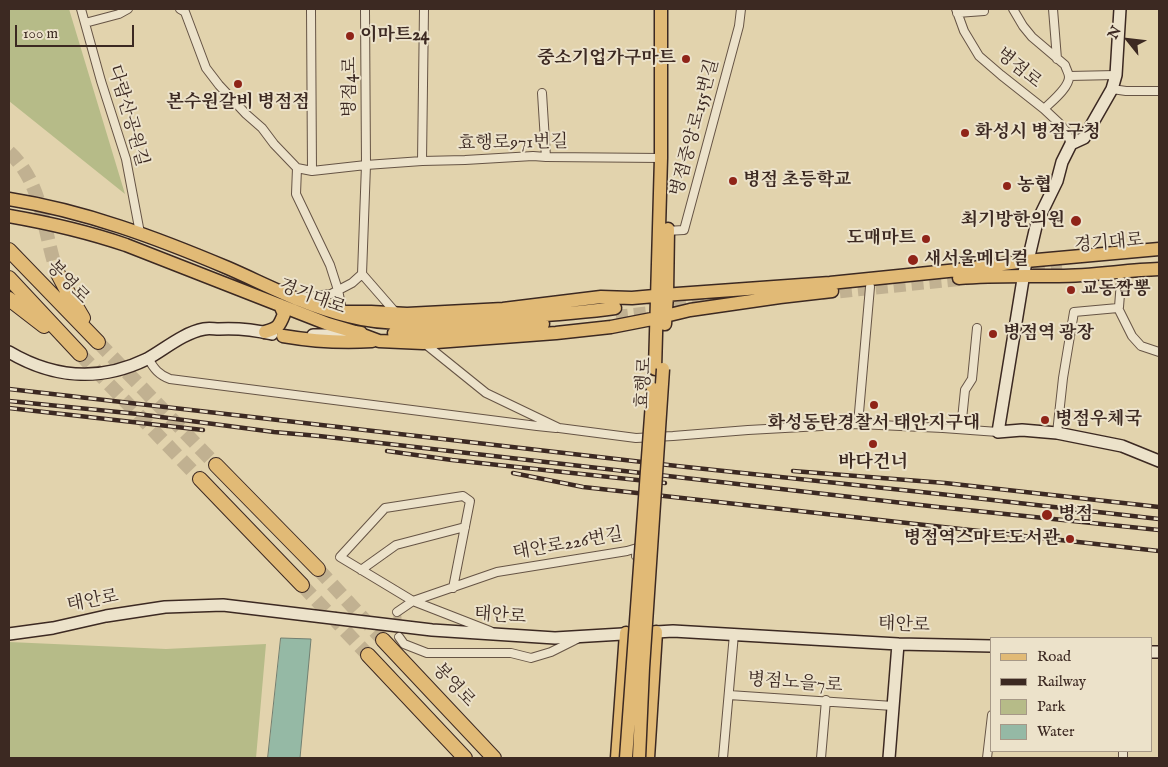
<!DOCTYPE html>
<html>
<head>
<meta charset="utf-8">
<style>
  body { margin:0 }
  #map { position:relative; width:1168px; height:767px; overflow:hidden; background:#e2d3ad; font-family:"IM FELL English",serif }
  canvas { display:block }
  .frame { position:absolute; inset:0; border:10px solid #3c2922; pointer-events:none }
  .legend { position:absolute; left:990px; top:637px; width:162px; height:115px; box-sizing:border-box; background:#ece2ca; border:1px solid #a69887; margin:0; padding:6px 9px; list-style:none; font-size:15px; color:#3c2922 }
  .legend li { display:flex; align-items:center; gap:10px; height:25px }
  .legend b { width:25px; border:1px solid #a69887 }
  .north { position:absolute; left:1103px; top:15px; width:50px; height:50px; -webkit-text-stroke:4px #ece2ca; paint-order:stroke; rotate:299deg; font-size:14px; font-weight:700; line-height:20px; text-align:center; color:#3c2922 }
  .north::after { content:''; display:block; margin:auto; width:18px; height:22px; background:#3c2922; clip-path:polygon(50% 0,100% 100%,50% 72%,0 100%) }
  .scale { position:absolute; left:15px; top:25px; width:119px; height:22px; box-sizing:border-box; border:2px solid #3c2922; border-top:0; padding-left:6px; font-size:15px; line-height:18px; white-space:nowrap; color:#3c2922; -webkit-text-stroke:4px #ece2ca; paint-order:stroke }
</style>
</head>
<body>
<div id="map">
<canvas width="1168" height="767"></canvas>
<div class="frame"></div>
<ul class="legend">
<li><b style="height:6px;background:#e1ba76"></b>Road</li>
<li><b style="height:6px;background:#3c2922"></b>Railway</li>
<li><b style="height:14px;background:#b6bb88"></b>Park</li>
<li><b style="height:14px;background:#95b9a5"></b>Water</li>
</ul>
<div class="north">N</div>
<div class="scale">100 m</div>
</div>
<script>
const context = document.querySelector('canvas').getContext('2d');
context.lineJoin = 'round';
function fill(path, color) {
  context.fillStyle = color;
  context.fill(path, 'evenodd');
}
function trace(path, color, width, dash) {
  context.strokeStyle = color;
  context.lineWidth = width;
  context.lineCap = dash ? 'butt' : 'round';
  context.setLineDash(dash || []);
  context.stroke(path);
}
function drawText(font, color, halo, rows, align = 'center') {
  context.font = font + ' "IM FELL English","Noto Serif KR",serif';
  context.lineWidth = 4;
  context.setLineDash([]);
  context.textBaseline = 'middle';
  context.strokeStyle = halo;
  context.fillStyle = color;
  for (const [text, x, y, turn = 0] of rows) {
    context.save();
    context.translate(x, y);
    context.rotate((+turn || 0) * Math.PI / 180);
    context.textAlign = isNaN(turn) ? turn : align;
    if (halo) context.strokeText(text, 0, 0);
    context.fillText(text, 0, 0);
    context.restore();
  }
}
fill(new Path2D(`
  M9,9h60l56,185 -116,-93z
  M9,642l157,7 100,-5 -10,114h-247z`), '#b6bb88');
const water = new Path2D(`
  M281,638l30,1 -11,119h-32z`);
fill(water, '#95b9a5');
trace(water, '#717f71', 1);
trace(new Path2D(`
  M397,612l2,25`), '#c1b191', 8, [8, 4]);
trace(new Path2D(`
  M997,271l65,-5
  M822,294l147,-15
  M656,305l102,-11
  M616,316l52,-6`), '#c1b191', 12, [12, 6]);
trace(new Path2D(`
  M9,152c34,31 34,79 48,120
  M98,342l118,123
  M80,354l120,125
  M318,569l65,71
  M302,585l66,70`), '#c1b191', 14, [14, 7]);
const street = new Path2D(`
  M81,9l20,72 25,78 14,74
  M180,9l5,3 21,56 13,17 27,29 16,14 12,16 23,24 -1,26 34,71 8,25 5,25
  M311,9l1,162
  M956,9l8,22 15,25 22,19 43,34 16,15 6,7 5,13
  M1013,9l10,17 9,11 33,28c1,4 4,8 4,12 0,11 -18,25 -25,32
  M1053,9l4,50
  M957,13l27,-2
  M85,23l34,-9 9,-5
  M1069,76l47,-1
  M1112,89l14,2h33
  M542,93l4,64
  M422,161l2,-152
  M297,168l15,3 54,-6 56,-4 43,-1 68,-4 13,1 115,1
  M666,231l18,-1 55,-204 2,-17
  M362,274l4,-109 -1,-156
  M362,274l34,39
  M298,298l33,-4 21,-11 10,-9
  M1118,308l14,28 9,10 18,6
  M424,343l62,50 73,35 77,10 37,-2 75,-6 110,-6 85,4 55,4
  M148,358c6,11 11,17 22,21l367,47 19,2
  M858,424l12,-137
  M961,429l4,-39 7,-11 5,-51
  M1057,433l6,-55 11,-66 44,-4 1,-1 2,-26
  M361,570l35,-25 69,-18
  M397,612l16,-11 -73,-44 45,-49 78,-12 7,5 -17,87
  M490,631l-77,-30 84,-29 130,-21 10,-3 -1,8
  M399,637l5,7 23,9h84l20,5 20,-6 26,-13
  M729,695l164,11
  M723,758l11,-124
  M821,758l5,-58
  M987,758l5,-43
  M1123,758v-7`);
const secondary = new Path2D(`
  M1120,9l-4,66 -4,14 -28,49 -13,6 -9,18 -5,19 -20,41 -7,30 -4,9 -28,171 24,-2 35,3 65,13 37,15
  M313,335h32l10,-3
  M9,352c44,26 91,30 138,7 18,-10 36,-26 57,-30 5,-1 10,0 15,0 18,-1 36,1 53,5
  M9,634l44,-6 53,-12 59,-9 58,-2 209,25 123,8 118,-7 225,13 94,2
  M1152,652h7
  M889,758l9,-114`);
const primary = new Path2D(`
  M9,199c76,12 148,39 219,69 39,17 78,38 120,48 45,12 93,6 139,3 43,-3 86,-5 128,-11
  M9,216c40,7 79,16 117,29l202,79 27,8 6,1
  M959,278c34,-3 67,-2 100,-2 34,0 67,-6 100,-7
  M334,312h37l36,2 96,-5 98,-12 31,1 45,-4 153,-11 128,-13 68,-9 133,-12
  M665,324l2,-29 1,-66
  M265,332c13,-4 14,-5 19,-18l-4,-9
  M355,332l24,9 44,2 133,-10 55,-6 46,-9 33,-8 90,-13 52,-6
  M394,333l35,1 114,-10
  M283,336c29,5 59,7 89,5
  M655,369l6,-211v-149
  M617,758l9,-125
  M648,758l8,-126`);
const highway = new Path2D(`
  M9,250l89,92
  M57,272l9,17 17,29
  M9,278l71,76
  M9,299l35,27
  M216,465l102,104
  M200,479l102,106
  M383,640l111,118
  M368,655l97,103`);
trace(street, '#665445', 10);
trace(secondary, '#3c2922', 14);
trace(primary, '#3c2922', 15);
trace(highway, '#3c2922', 16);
trace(street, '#ece2ca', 8);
trace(secondary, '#ece2ca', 11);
trace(primary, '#e1ba76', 12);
trace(highway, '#e1ba76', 14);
const rail = new Path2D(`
  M9,389l668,77 263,28 219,25
  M9,401l129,13 136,18 45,4 619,71 221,23
  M9,408l194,22
  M387,451l65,9 213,23
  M793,471l152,12 214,24
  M513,473l70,14 576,64`);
trace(rail, '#3c2922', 4.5);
trace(rail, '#ece2ca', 2.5, [8]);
const primaryBridge = new Path2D(`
  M626,758l27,-369
  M639,758l4,-90 20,-299`);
trace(primaryBridge, '#3c2922', 15, []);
trace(primaryBridge, '#e1ba76', 12);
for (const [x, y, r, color] of [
  [350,36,5,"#8f2418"],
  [686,59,5,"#8f2418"],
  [238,84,5,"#8f2418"],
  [965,133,5,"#8f2418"],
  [733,181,5,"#8f2418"],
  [1007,186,5,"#8f2418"],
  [1076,221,6,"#8f2418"],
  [926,239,5,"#8f2418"],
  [913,260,6,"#8f2418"],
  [1071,290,5,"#8f2418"],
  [993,334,5,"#8f2418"],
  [874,405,5,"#8f2418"],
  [1045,420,5,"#8f2418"],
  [873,444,5,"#8f2418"],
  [1047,515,6,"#8f2418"],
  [1070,539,5,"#8f2418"]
]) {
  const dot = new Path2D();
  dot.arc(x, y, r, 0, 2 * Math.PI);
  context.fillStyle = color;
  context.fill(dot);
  trace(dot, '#ece2ca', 2);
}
drawText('bold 18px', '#3c2922', '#ece2ca', [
  ["이마트24",360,36],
  ["중소기업가구마트",676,59,"right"],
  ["본수원갈비 병점점",238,103,"center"],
  ["화성시 병점구청",975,133],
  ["병점 초등학교",743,181],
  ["농협",1017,186],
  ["최기방한의원",1065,221,"right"],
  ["도매마트",916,239,"right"],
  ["새서울메디컬",924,260],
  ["교동짬뽕",1081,290],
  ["병점역 광장",1003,334],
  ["병점우체국",1055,420],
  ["화성동탄경찰서 태안지구대",874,424,"center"],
  ["바다건너",873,463,"center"],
  ["병점",1058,515],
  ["병점역스마트도서관",1060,539,"right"]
], 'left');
drawText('18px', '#3c2922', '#ece2ca', [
  ["병점로",1018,69,39],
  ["병점4로",351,87,-90],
  ["다람산공원길",127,116,74],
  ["병점중앙로155번길",696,128,-75],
  ["효행로971번길",513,144,-1],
  ["경기대로",1109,244,-5],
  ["봉영로",67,283,46],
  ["경기대로",312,298,20],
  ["효행로",645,383,-87],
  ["태안로226번길",568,545,-10],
  ["태안로",93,602,-11],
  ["태안로",500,617,4],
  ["태안로",904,626,2],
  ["병점노을7로",795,684,4],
  ["봉영로",453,686,47]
]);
</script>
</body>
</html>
